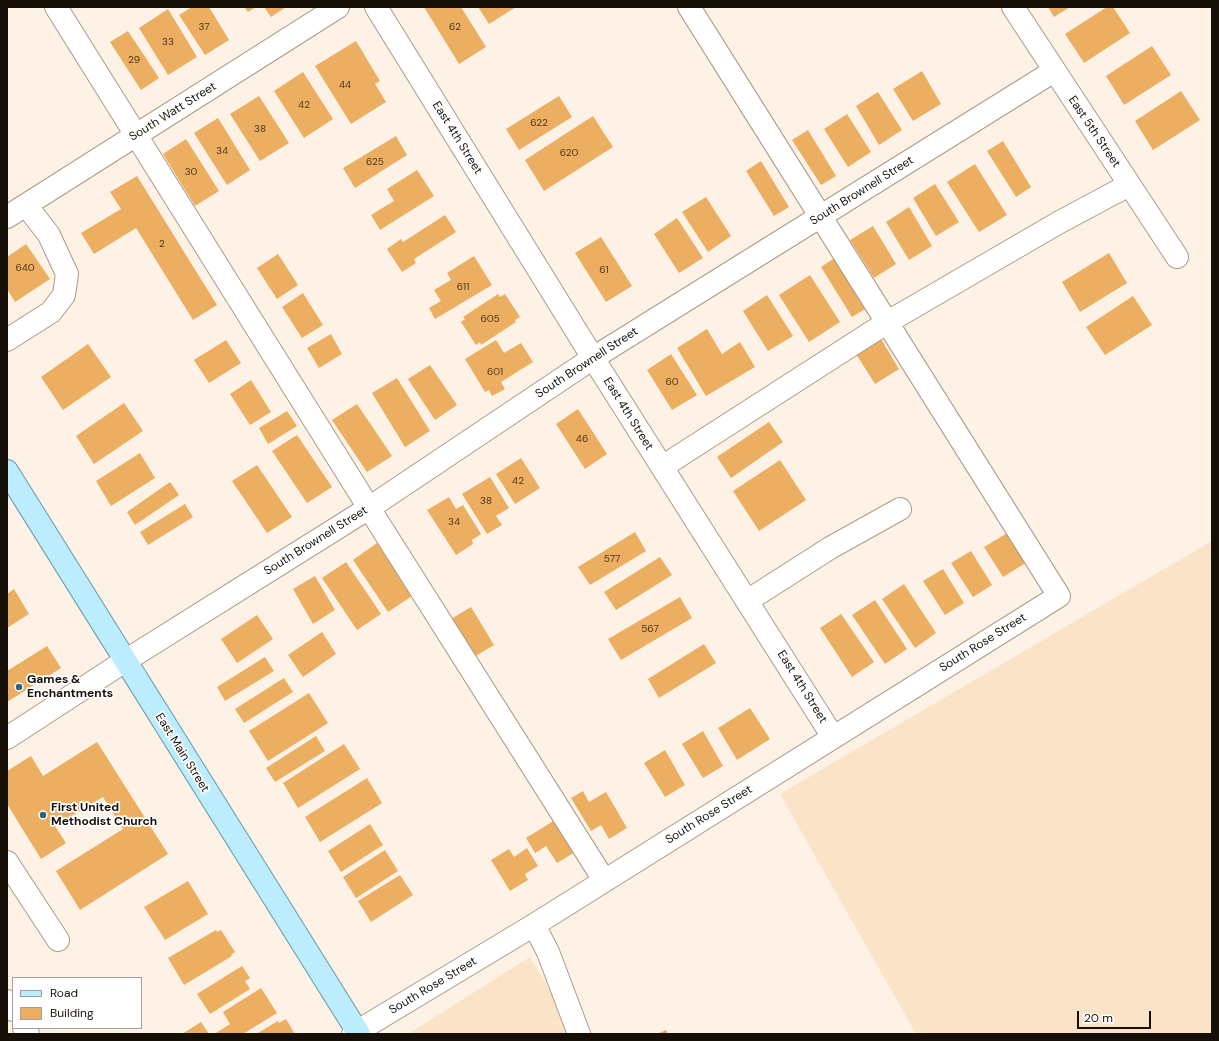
<!DOCTYPE html>
<html>
<head>
<meta charset="utf-8">
<style>
  body { margin:0 }
  #map { position:relative; width:1219px; height:1041px; overflow:hidden; background:#fdf2e5; font-family:"DM Sans",sans-serif }
  canvas { display:block }
  .frame { position:absolute; inset:0; border:8px solid #160f08; pointer-events:none }
  .legend { position:absolute; left:12px; top:977px; width:130px; height:52px; box-sizing:border-box; background:#fff; border:1px solid #a29f9c; margin:0; padding:5px 7px; list-style:none; font-size:12px; color:#160f08 }
  .legend li { display:flex; align-items:center; gap:8px; height:20px }
  .legend b { width:20px; border:1px solid #a29f9c }
  .scale { position:absolute; left:1077px; top:1011px; width:74px; height:18px; box-sizing:border-box; border:2px solid #160f08; border-top:0; padding-left:5px; font-size:12px; line-height:14px; white-space:nowrap; color:#160f08; -webkit-text-stroke:3px #fff; paint-order:stroke }
</style>
</head>
<body>
<div id="map">
<canvas width="1219" height="1041"></canvas>
<div class="frame"></div>
<ul class="legend">
<li><b style="height:5px;background:#bcedfe"></b>Road</li>
<li><b style="height:11px;background:#ecae60"></b>Building</li>
</ul>
<div class="scale">20 m</div>
</div>
<script>
const context = document.querySelector('canvas').getContext('2d');
context.lineJoin = 'round';
function fill(path, color) {
  context.fillStyle = color;
  context.fill(path, 'evenodd');
}
function trace(path, color, width, dash) {
  context.strokeStyle = color;
  context.lineWidth = width;
  context.lineCap = dash ? 'butt' : 'round';
  context.setLineDash(dash || []);
  context.stroke(path);
}
function drawText(font, color, halo, rows, align = 'center') {
  context.font = font + ' "DM Sans",sans-serif';
  context.lineWidth = 3.5;
  context.setLineDash([]);
  context.textBaseline = 'middle';
  context.strokeStyle = halo;
  context.fillStyle = color;
  for (const [text, x, y, turn = 0] of rows) {
    context.save();
    context.translate(x, y);
    context.rotate((+turn || 0) * Math.PI / 180);
    context.textAlign = isNaN(turn) ? turn : align;
    if (halo) context.strokeText(text, 0, 0);
    context.fillText(text, 0, 0);
    context.restore();
  }
}
fill(new Path2D(`
  M1212,541v493h-296l-136,-240z
  M530,957l45,77h-167z`), '#fbe3c7');
fill(new Path2D(`
  M192,7h17l20,33 -24,15 -26,-40z
  M244,7h12l-8,5z
  M264,7h22l-15,10z
  M424,7h37l25,40 -27,17z
  M478,7h38l-27,17z
  M1048,7h22l-16,10z
  M1107,7h6l17,26 -46,30 -19,-29z
  M168,9l29,48 -29,18 -29,-47z
  M128,31l31,47 -18,12 -31,-48z
  M356,41l24,40 -5,3 11,18 -35,22 -36,-58z
  M1152,46l19,29 -47,30 -18,-29z
  M922,71l19,33 -28,17 -20,-32z
  M303,72l30,47 -29,19 -30,-47z
  M1181,91l19,29 -47,30 -18,-29z
  M878,92l24,38 -23,15 -23,-39z
  M259,96l30,47 -29,18 -30,-47z
  M559,96l13,21 -53,33 -13,-21z
  M847,114l24,38 -23,15 -24,-38z
  M593,116l20,31 -69,44 -19,-31z
  M218,118l32,52 -23,15 -33,-52z
  M808,130l28,46 -15,9 -29,-45z
  M396,136l11,19 -52,33 -12,-20z
  M186,139l33,52 -24,15 -32,-52z
  M1003,141l28,46 -15,10 -29,-46z
  M761,161l28,46 -15,9 -28,-45z
  M975,164l32,51 -28,17 -32,-50z
  M417,170l17,26 -54,34 -9,-15 23,-14 -7,-12z
  M137,176l80,129 -24,15 -57,-92 -42,26 -13,-21 40,-24 -11,-17z
  M935,184l24,38 -23,14 -23,-38z
  M706,197l25,39 -23,16 -26,-40z
  M909,207l23,39 -23,14 -23,-38z
  M445,215l11,17 -42,27 2,4 -14,9 -15,-23 14,-10 2,3z
  M677,218l26,40 -24,15 -25,-39z
  M873,226l23,38 -22,14 -24,-38z
  M601,237l31,49 -26,16 -31,-49z
  M26,244l24,35 -35,23 -8,-13v-32z
  M1109,253l18,30 -47,29 -18,-30z
  M278,254l20,31 -21,14 -20,-31z
  M474,256l18,29 -57,34 -6,-11 12,-7 -7,-11 17,-10 -4,-7z
  M836,257l31,51 -15,9 -31,-50z
  M810,275l30,47 -31,20 -30,-47z
  M303,293l20,32 -21,13 -20,-31z
  M498,294l2,3 5,-3 15,23 -5,3 1,2 -35,23 -1,-3 -4,3 -15,-23 4,-3 -2,-2z
  M767,295l26,41 -25,15 -25,-40z
  M1133,296l19,29 -47,30 -19,-28z
  M707,329l15,25 18,-12 15,25 -49,29 -29,-48z
  M331,334l11,20 -23,14 -12,-20z
  M881,339l18,30 -24,15 -19,-30z
  M226,340l15,23 -32,20 -15,-23z
  M496,340l8,13 17,-10 12,19 -32,20 4,7 -13,7 -3,-6 -4,2 -20,-33z
  M88,344l23,33 -48,33 -22,-33z
  M671,354l26,41 -25,15 -25,-40z
  M430,365l27,40 -22,15 -27,-41z
  M397,378l33,53 -25,16 -33,-54z
  M251,380l20,32 -21,13 -20,-31z
  M124,403l19,28 -49,33 -18,-28z
  M357,404l35,52 -25,16 -35,-52z
  M578,409l29,45 -22,15 -29,-45z
  M287,411l10,15 -29,18 -9,-16z
  M769,422l14,20 -52,36 -14,-21z
  M297,435l35,52 -25,16 -35,-52z
  M140,453l15,25 -44,28 -15,-25z
  M521,458l19,30 -25,16 -19,-30z
  M780,460l26,40 -47,31 -26,-40z
  M257,465l35,52 -25,16 -35,-52z
  M490,477l19,31 -13,8 6,9 -15,9 -25,-40z
  M170,482l9,13 -44,30 -8,-13z
  M449,497l7,12 7,-4 18,29 -9,6 1,4 -17,11 -29,-45z
  M185,504l8,13 -45,28 -8,-13z
  M635,532l11,19 -56,34 -12,-18z
  M1009,532l18,30 -24,15 -19,-30z
  M377,543l35,53 -24,16 -35,-52z
  M971,551l21,34 -19,12 -22,-34z
  M660,557l12,18 -56,35 -12,-18z
  M346,562l35,52 -24,16 -35,-52z
  M943,569l21,34 -19,12 -22,-34z
  M315,576l20,34 -22,14 -20,-35z
  M904,584l32,49 -21,15 -33,-49z
  M14,589l15,25 -22,14v-34z
  M680,597l12,21 -71,42 -13,-21z
  M875,600l32,49 -22,15 -33,-49z
  M471,607l23,38 -20,12 -23,-38z
  M841,614l33,48 -22,15 -32,-49z
  M257,615l16,24 -36,24 -16,-24z
  M322,632l14,22 -33,23 -15,-22z
  M704,644l12,19 -57,35 -11,-19z
  M47,646l14,22 -54,34v-31z
  M265,657l9,14 -49,30 -8,-14z
  M284,678l9,14 -49,31 -9,-14z
  M309,693l19,30 -60,38 -19,-30z
  M750,708l20,31 -33,21 -19,-32z
  M703,731l20,35 -20,12 -21,-34z
  M316,736l9,15 -50,31 -9,-14z
  M97,742l71,112 -88,56 -24,-39 67,-42 -20,-32 -48,29 11,17 -25,16 -34,-55v-33l24,-15 12,20z
  M344,744l16,25 -62,39 -15,-25z
  M665,750l20,35 -20,12 -21,-34z
  M367,778l15,25 -62,39 -15,-25z
  M583,791l6,11 17,-10 21,36 -18,11 -8,-14 -10,6 -20,-33z
  M555,820l20,32 -18,11 -11,-17 -11,7 -9,-15z
  M370,824l13,21 -42,27 -13,-21z
  M527,848l11,18 -13,8 3,6 -18,11 -19,-31 18,-11 5,8z
  M385,850l13,21 -42,27 -13,-21z
  M400,875l13,20 -42,27 -13,-21z
  M188,881l20,33 -43,26 -21,-33z
  M216,930l1,2 4,-2 14,22 -4,3 1,1 -48,29 -16,-27z
  M242,966l8,12 -5,3 5,8 -40,25 -13,-20z
  M261,988l16,25 -34,21h-26l-1,-1 14,-9 -7,-12z
  M286,1019l9,15h-39l22,-13 1,2z
  M201,1022l8,12h-27z
  M666,1030l2,4h-11z`), '#ecae60');
const minor = new Path2D(`
  M56,7l313,501 235,372
  M376,7l217,351 240,379
  M1013,7l164,250
  M7,217l331,-210
  M7,340l44,-28 13,-17 3,-21 -18,-39 -23,-30
  M662,467l224,-144 172,-100 71,-38
  M747,601l83,-53 70,-39
  M7,738l118,-77 244,-153 224,-150 461,-287
  M7,862l51,78
  M534,925l14,27 31,82
  M7,1001l6,9
  M24,1028l4,6
  M353,1034l181,-109 525,-329 -370,-589`);
const major = new Path2D(`
  M7,471l352,563`);
trace(minor, '#ac9a85', 24);
trace(major, '#6598a7', 24);
trace(minor, '#fff', 22);
trace(major, '#bcedfe', 22);
for (const [x, y, r, color] of [
  [19,687,4,"#26677b"],
  [43,815,4,"#26677b"]
]) {
  const dot = new Path2D();
  dot.arc(x, y, r, 0, 2 * Math.PI);
  context.fillStyle = color;
  context.fill(dot);
  trace(dot, '#fff', 1.5);
}
drawText('10px', '#4c371e', null, [
  ["37",204,27],
  ["62",455,27],
  ["33",168,42],
  ["29",134,60],
  ["44",345,85],
  ["42",304,105],
  ["622",539,123],
  ["38",260,129],
  ["34",222,151],
  ["620",569,153],
  ["625",375,162],
  ["30",191,172],
  ["2",162,244],
  ["640",25,268],
  ["61",604,270],
  ["611",463,287],
  ["605",490,319],
  ["601",495,372],
  ["60",672,382],
  ["46",582,439],
  ["42",518,481],
  ["38",486,501],
  ["34",454,522],
  ["577",612,559],
  ["567",650,629]
]);
drawText('12px', '#160f08', '#fff', [
  ["South Watt Street",173,112,-32],
  ["East 5th Street",1094,132,56],
  ["East 4th Street",457,138,58],
  ["South Brownell Street",862,191,-32],
  ["South Brownell Street",587,363,-33],
  ["East 4th Street",628,414,58],
  ["South Brownell Street",316,541,-32],
  ["South Rose Street",983,643,-32],
  ["East 4th Street",802,687,58],
  ["East Main Street",182,753,58],
  ["South Rose Street",709,815,-32],
  ["South Rose Street",433,986,-31]
]);
drawText('bold 12px', '#160f08', '#fff', [
  ["Games &",27,680],
  ["Enchantments",27,694],
  ["First United",51,808],
  ["Methodist Church",51,822]
], 'left');
</script>
</body>
</html>
